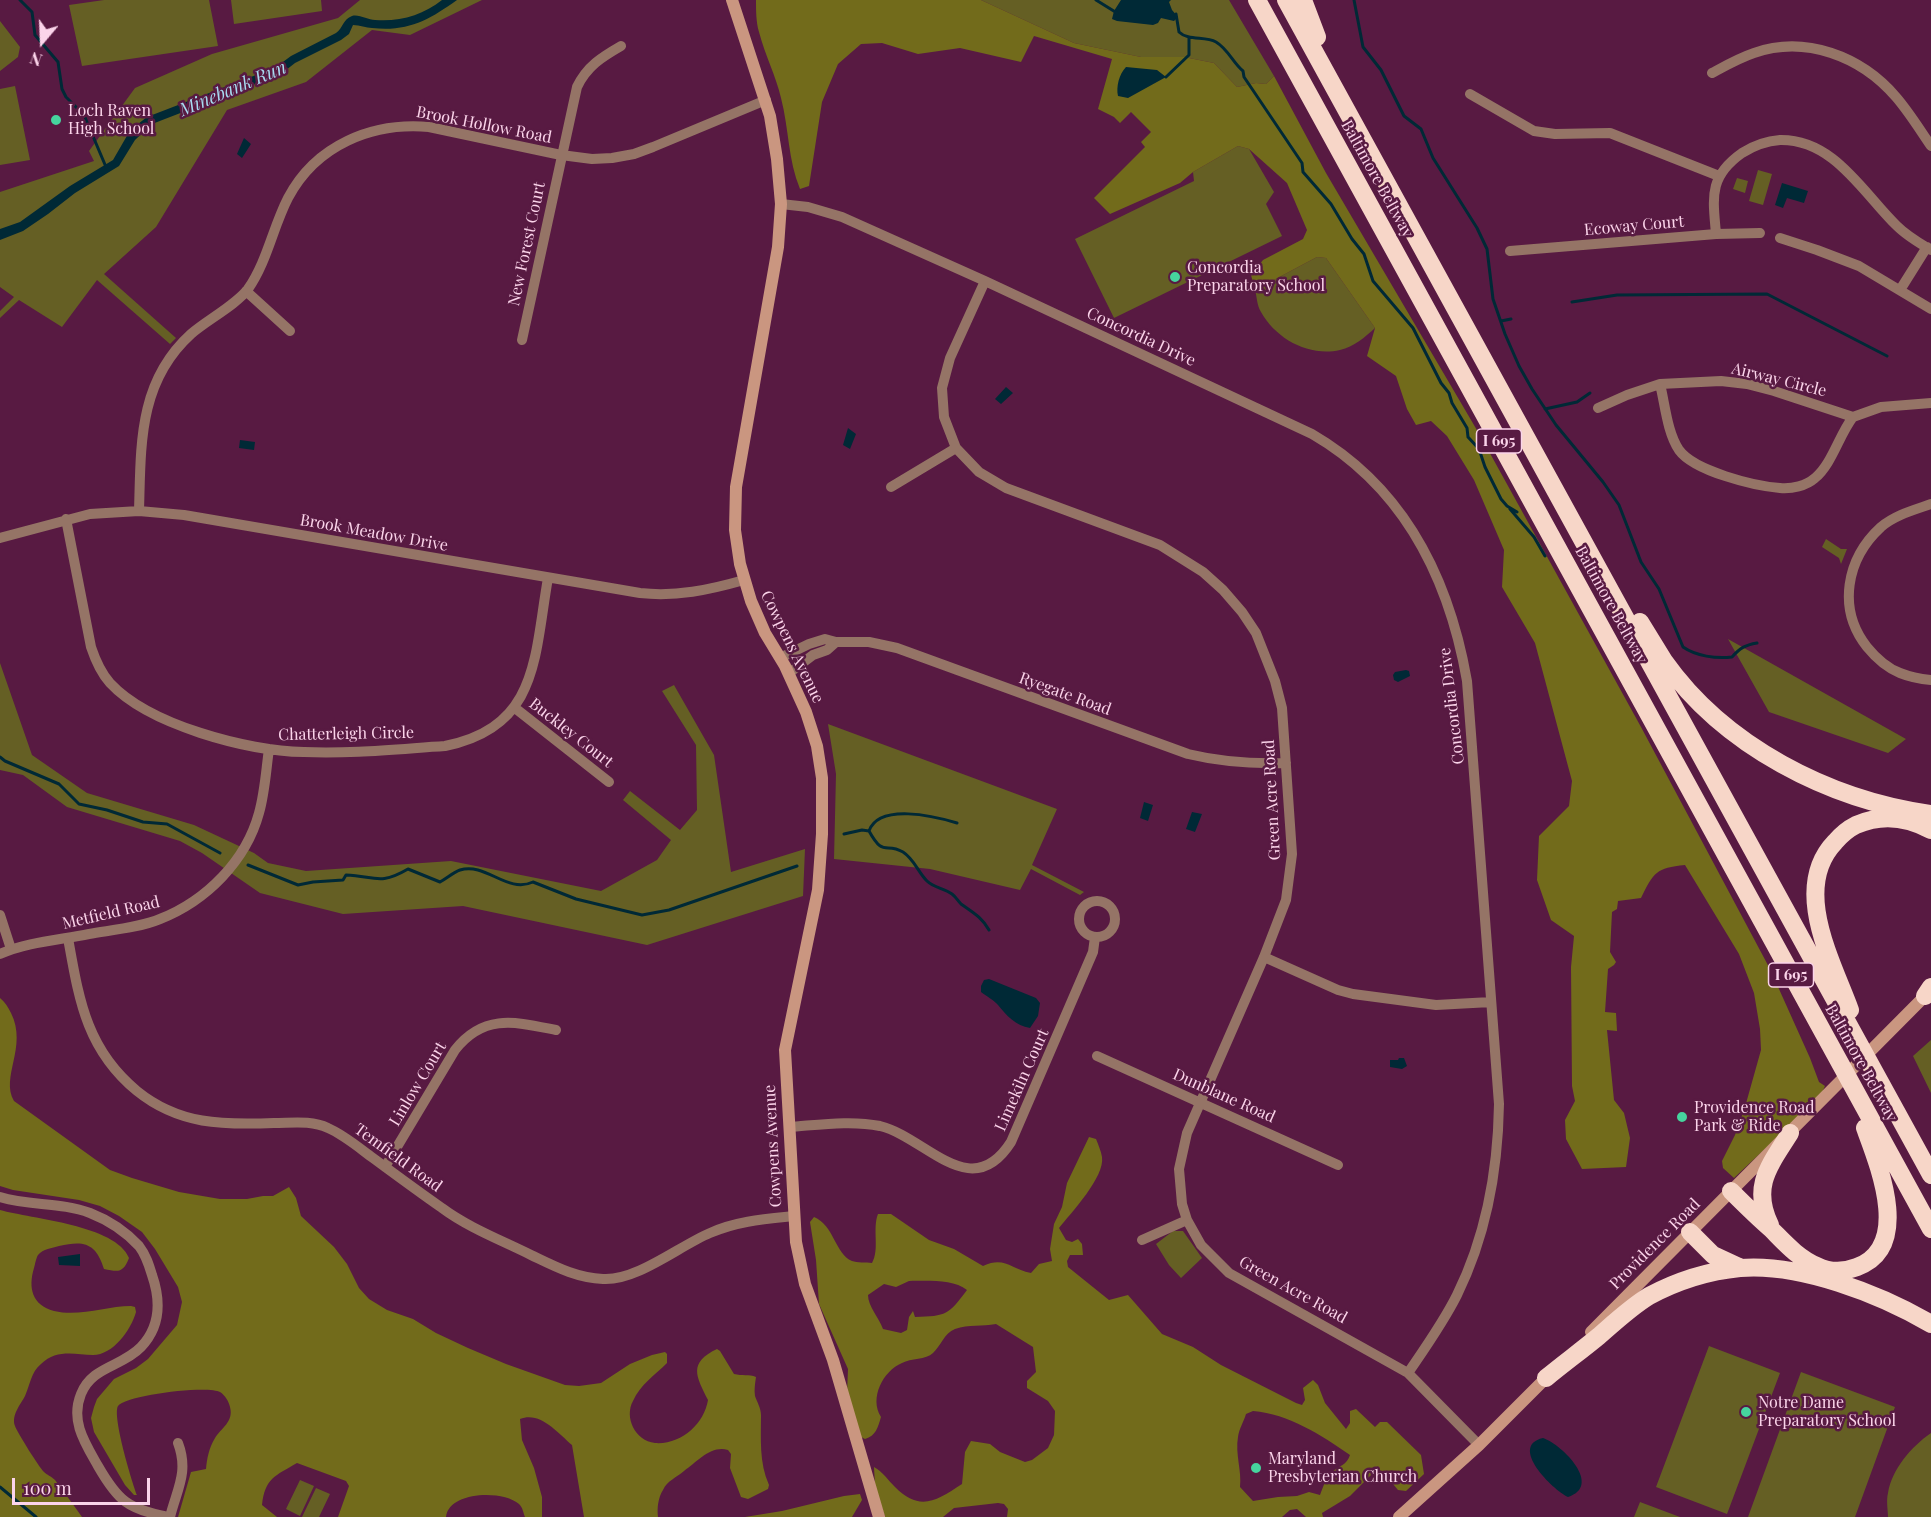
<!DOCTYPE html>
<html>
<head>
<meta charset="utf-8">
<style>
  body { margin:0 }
  #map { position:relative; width:1931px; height:1517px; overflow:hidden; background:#581a42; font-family:"Playfair Display",serif }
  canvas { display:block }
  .north { position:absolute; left:12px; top:12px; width:60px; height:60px; -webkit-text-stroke:4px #581a42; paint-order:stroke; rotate:199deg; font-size:16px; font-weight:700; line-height:24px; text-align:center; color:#fbd4ea }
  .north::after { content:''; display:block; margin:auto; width:21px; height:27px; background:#fbd4ea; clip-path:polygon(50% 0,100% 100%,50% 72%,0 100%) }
  .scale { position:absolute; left:12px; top:1478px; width:138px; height:27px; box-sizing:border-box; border:3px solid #fbd4ea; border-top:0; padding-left:8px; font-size:18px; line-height:21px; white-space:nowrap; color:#fbd4ea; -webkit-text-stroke:4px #581a42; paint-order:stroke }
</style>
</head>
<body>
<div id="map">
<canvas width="1931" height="1517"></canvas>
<div class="north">N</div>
<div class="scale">100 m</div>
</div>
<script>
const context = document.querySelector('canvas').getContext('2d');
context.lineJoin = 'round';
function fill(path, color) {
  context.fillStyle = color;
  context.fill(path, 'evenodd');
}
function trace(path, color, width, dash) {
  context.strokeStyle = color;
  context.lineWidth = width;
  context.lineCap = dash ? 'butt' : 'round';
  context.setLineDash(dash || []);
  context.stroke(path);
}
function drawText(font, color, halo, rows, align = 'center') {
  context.font = font + ' "Playfair Display",serif';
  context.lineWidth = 5;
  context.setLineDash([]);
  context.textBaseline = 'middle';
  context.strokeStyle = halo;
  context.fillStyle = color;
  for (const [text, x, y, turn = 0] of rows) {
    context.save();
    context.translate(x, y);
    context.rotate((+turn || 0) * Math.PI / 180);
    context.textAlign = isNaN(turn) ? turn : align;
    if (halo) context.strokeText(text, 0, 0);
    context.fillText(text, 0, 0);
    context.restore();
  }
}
fill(new Path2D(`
  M104,0h105l9,46 -136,20 -13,-61z
  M231,0h90l1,11 -88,13z
  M360,0h122l-72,35 -38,-5 -66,52 -79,28 -71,117 -52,47 72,64 -6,6 -73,-64 -35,47 -43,-27 -19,18v-7l14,-14 -14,-10v-95l94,-31 -5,-10 46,-63 77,-34 126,-36z
  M981,0h248l45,76 -8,8 -10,-1 -19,4 -23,-24 -30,-6h-43l-67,-14z
  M0,21l20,26 -2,10 -18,14z
  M15,86l15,74 -30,5v-76z
  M1238,146l11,3 25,43 -8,12 16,32 -168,82 -39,-79 119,-58 -1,-9z
  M1758,170l14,4 -9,31 -14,-4z
  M1737,178l11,3 -3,12 -12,-4z
  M1317,257l9,1 49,70c-10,9 -21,19 -35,22 -31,7 -64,-11 -79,-38 -4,-6 -4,-15 -6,-22z
  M1826,539l15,10h6l-6,15 -2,-6 -17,-11z
  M1728,639l178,100 -18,14 -119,-41z
  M0,663l32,92 55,38 107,32 60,28 14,10 38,8 145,-10 150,30 56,-31 14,-20 -48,-40 7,-9 50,39 17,-20 -1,-65 -34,-54 12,-6 40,70 17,117 74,-23 -2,47 -156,49 -184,-39 -120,8 -83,-21 -58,-40 -22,-12 -113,-34 -44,-32 -23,-5z
  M828,724l229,85 -25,56 52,27 -4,3 -49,-26 -11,21 -90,-21 -96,-10 2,-85z
  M1931,1040v53l-18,-37z
  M1173,1231h10l19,27 -21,20 -12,-13 -13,-21z
  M1709,1346l71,27 -53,141 -71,-27z
  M1801,1372l94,35 -40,110h-107z
  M1931,1433v84h-43c0,-7 -2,-16 0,-24 4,-24 23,-46 43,-60z
  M300,1480l14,6 -14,30 -14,-7z
  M316,1488l14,6 -11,23h-17z
  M1640,1502l40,15h-46z`), '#655f24');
fill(new Path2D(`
  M756,0h225l93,43 67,14h43l30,6 23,24 19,-4 10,1 8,-8 52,97 155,264 160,290 129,242 40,89 9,24 6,4 -5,11 -86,81 -11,-10 -1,-7 13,-26 10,-28 16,-57 -1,-21 -6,-36 -15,-39 -54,-89c-29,3 -31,7 -44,33l-23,3 -1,8 -5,3 -2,40 6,10 -2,3 -6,4 -3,43 11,1 1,18 -10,-1 7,70 10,13 6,25 -4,29 -44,2 -16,-30 -1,-19 10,-19 -3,-15 -1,-119 3,-31 -23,-16 -14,-40 2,-44 30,-30 3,-25 -37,-138 -33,-56 2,-37 -30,-70 -27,-44 -16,-15 -15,4 -9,-16 -11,-33 -29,-20 8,-28 -49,-70 -9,-1 -62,33 -4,-15 12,-15 40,-21 4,-9 -20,-47 -38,-34 -11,-3 -45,26 -13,11 -70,31 -16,-16 51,-51 -4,-5 10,-10 -20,-20 -11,11 -6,-6 -16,-8 14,-50 -78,-23 -13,26 -61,-14 -42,6 -36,-11 -21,1 -23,20 -16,38 -13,84 -9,3c-12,-29 -11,-60 -19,-91 -5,-22 -16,-43 -22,-66 -3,-10 -3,-22 -3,-32z
  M0,998c5,4 8,9 11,15 17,34 -11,64 3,88l96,69 22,8 47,14 41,7h27l16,-3h10l16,-9 7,11 5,18 33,31 13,17 12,24 10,11 18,11 26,9 23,14 32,15 38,16 59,21 14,1 22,-3 29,-19 22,-9 13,-3 2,2v9c-12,12 -27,22 -34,38 -9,16 2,40 22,42 26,2 49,-19 53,-43 -12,-24 -20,-37 9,-51l3,2 14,23c8,2 15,0 22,3 -1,7 -2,13 -1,19 2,6 6,12 6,19 0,23 -2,48 8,70l-1,4 -20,10 -7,-2 -11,-29 1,-14 -3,-4c-17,-5 -31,12 -44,21 -7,6 -17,10 -21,19 -5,8 -6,18 -5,27h-74l-12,-72c-15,-13 -32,-34 -52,-26l2,21 12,28 8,29v20h-17c-2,-5 -2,-9 -6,-13 -16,-14 -70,-13 -73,13h-108l11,-31 -3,-5 -49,-18c-22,13 -32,15 -35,42l15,12h-99l13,-45 15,-3c1,-11 3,-21 9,-31 6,-10 19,-16 15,-31 -1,-5 -5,-12 -10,-15 -12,-7 -95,3 -102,14 -6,10 14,76 19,89h-3l-9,-10 -31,-53 -3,-14 3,-11 3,-8 17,-20 22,-11 12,-9 29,-34 5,-23 -4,-15 -23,-38 -13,-17 -23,-16 -19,-10 -21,-6 -66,-10 -13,-4z
  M1089,1137l7,2c2,5 5,12 6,18 3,20 -31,56 -43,71l7,12 6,2 6,-3 4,5 1,11h-13l-3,6 1,6 41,33 19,-5 34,39 31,13 28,18 75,38 6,2 3,-5 -2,-12 10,-8 5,5 7,18 21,26 4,-6v-12l6,-2 19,18 5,-5h7l34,33 3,19 -18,17 -8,-1 -16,-19 -6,-1 -26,26 -28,17 1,4h-17l-9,-8 -7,1 -8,7h-275l1,-8 -4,-5 -6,-1 -44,5 -11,9h-58l-10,-31 -1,-19c9,5 14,13 21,20 25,25 41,14 67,-3l3,-32 6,-11 19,3 10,8 25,10 7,-2 16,-12 6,-13 1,-24 -7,-10 -21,-13v-7l9,-9 -3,-25 -37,-23c-14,3 -27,0 -41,5 -11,4 -14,17 -22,24 -7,7 -22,5 -31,10 -19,8 -33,35 -21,54 -3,10 -5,19 -16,22l-6,-3 -12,-42 1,-25 -29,-65 -3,-44 -6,-38 4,-5c20,8 21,37 38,44 5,2 14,1 20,2 8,-14 0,-34 6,-49h13l38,26 25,9 29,17c22,-10 27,3 48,7l8,-9 13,-3 -2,-12 4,-25 8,-17 5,-24zM909,1281c18,0 44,-2 58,9 -19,25 -20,26 -52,27l-2,-6 -4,6 -2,13 -6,3 -18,-4c-4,-11 -15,-23 -15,-34l16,-11 12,3zM1253,1411c36,3 68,24 97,44 -3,10 -11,11 -18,17 -6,6 -9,15 -12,23l-11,-3 -12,4 -19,1 -25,4 -13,-14c2,-16 -5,-33 -2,-50 1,-8 6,-16 8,-23z
  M0,1210c32,9 116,15 129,48 -6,15 -10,14 -25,11 -8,-26 -20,-29 -45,-23 -7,2 -16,3 -21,9 -2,3 -3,10 -4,13 -6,20 -2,37 20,43 26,6 52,-5 77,-5l4,1 1,5c-5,18 -23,43 -43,43 -19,-1 -37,-6 -52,9 -10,8 -11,21 -16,32 -4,8 -14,19 -10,30 2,6 24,41 29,46 3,3 7,4 11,8 9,12 18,24 27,37h-82z
  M860,1494l2,6 -10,17h-107l37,-6 62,-15z`), '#726b1b');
fill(new Path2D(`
  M442,0h15c-28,20 -49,32 -85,28 -6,0 -12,-3 -19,-3l-4,9 -8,6 -46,23 -23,18 -14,2 -106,41 -17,16 -16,26 -44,27 -27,21 -25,17 -23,9v-11l20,-7 50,-36 43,-26 15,-26 10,-10 9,-7 109,-42 12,-2 23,-17 45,-23c7,-5 7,-14 16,-17 7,-2 16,4 23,4 25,2 48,-5 67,-20z
  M1121,0h50l-2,2 3,8 6,7 -4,4 -13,-3 -3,5 -5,2 -36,-4 -5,-2 2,-8z
  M1126,67l31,3 9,7 -38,21 -10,-2c-2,-9 1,-22 8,-29z
  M244,138l7,6 -9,14 -5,-4z
  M1782,183l26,8 -4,12 -17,-5 -4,10 -8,-3z
  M1006,387l7,6 -12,11 -6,-5z
  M848,428l8,6 -6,15 -7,-4z
  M240,440l15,2 -1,8 -15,-2z
  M1406,670l3,1 1,5 -12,6 -4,-2 -1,-5 2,-3z
  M1144,802l9,3 -5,16 -8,-3z
  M1192,812l10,2 -7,18 -9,-3z
  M989,979l47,19 4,5 -2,13 -8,12c-14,-2 -24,-13 -32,-23 -4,-5 -12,-9 -17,-13v-6l3,-6z
  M1399,1058h5l3,8 -5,3 -12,-2v-7h8z
  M80,1254v12l-21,-1 -1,-8z
  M1543,1438c20,7 60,48 25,59 -15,-7 -60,-51 -25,-59z`), '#002936');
trace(new Path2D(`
  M20,0l12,12 3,23 23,27 4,27 4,8 18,18 22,52
  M1096,0l21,13
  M1354,0l9,47 18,23 23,46 17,13 12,29 44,70 10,21 6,50 12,35 14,32 13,23 24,36 47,57 16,23 22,57 18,27 24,58c13,9 33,12 49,10 8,-9 13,-12 25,-14
  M1176,14l3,18c9,9 26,4 37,10 12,7 17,21 27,29l1,6 58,86 1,9 28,32 21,35 12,15 9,27 40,47 28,55 8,10 3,10 15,25 1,9 11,12 6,18 16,32 6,7 10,6
  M1166,77l23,-22v-17
  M1572,302l45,-7 150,-1 120,62
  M1501,321l10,-2
  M1545,409l32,-7 13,-9
  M1510,509l24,28 11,19
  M0,757l5,4 54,23 20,20 28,6 36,12 24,2 53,29
  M869,831c10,-28 65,-15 88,-8
  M844,834l18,-4 7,1c15,27 16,11 34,21 11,7 15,20 24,29 7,7 17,7 25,13 4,3 6,7 9,10 11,8 21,13 28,26
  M248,865l50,20 15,-3 30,-2 3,-5c29,1 33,11 62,-6l32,13c7,-4 14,-10 20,-12 26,-8 47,24 73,12l43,17 66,16 27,-5 128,-44
  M0,1487l36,30`), '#002936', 3);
trace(new Path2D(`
  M1712,73c13,-7 27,-15 42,-20 51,-18 107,3 142,44 13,15 24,33 35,49
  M1470,94l64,37 21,3 55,-1 109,43
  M781,204l27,3 34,10 143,64 327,153c93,54 137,144 155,247l32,423c-1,66 -13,132 -42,191 -14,28 -32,53 -49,78
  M1716,234c-3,-36 -8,-57 26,-81 11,-7 25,-12 38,-13 54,-1 83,53 117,86 10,10 22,17 34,24
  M1780,238l37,12 42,16 72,43
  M1510,251l206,-17 44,-1
  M985,281l-35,77 -8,30 2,29 12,31 23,24 27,16 154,57 43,27 20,18 19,22 14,21 19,48 7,27 10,146 -6,46 -22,57 -77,176 -8,36 3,35 5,16 14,25 28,28 179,100 71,72
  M1900,290l27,-43
  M246,291l44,40
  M522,340l55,-253c10,-21 25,-30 44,-41
  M1660,384c5,20 7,48 19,66 15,21 75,36 101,38 12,1 26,-2 35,-10 17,-14 24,-43 38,-61
  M1598,408l29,-13 33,-11 61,-3 26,3 27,7 79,26 28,-10 50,-4
  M891,487l65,-39
  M1931,504c-17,6 -36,11 -50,23 -35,32 -44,82 -14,120 9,11 20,21 33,26 10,4 20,6 31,7
  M139,511c2,-66 -1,-129 52,-177 16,-14 45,-29 57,-45 19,-27 25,-62 40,-91 28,-53 84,-76 141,-71l132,28 31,4 20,-1 22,-4 19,-7 113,-47
  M66,519l25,128c4,12 10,26 19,36 39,42 137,68 194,69 46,2 94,-3 141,-6 94,-19 89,-89 103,-168
  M0,538l90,-24 49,-3 45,4 456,78c36,4 69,-3 104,-13
  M780,658l29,-14 16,-5 11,3h33l28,6 291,106c33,8 64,10 98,9
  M789,673l24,-18 14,-5 9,-8
  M515,708l94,74
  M1079 919a18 18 0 1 1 36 0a18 18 0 1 1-36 0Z
  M0,915l11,34
  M68,938c11,61 18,111 69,153 42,34 86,34 137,32 18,0 37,-3 54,5 16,7 30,19 45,30 23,17 46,34 69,50 27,20 59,32 89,47 23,11 45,23 72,24 34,2 76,-33 107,-46 27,-12 55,-14 84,-17
  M0,954c27,-12 59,-14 89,-20 23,-4 49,-6 71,-15 46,-18 86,-58 99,-106 6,-21 7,-43 10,-64
  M1264,957l74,33 15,4 83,11 55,-3
  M1097,1056l241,109
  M789,1127c29,-2 62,-7 91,-1 46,11 91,79 131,16l82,-190 2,-15
  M385,1167l70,-117c29,-37 61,-28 101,-20
  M0,1197c29,9 61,5 90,16 18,7 36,19 49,33 7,9 10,19 13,29 9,26 9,51 -11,72 -19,20 -49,19 -60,47 -11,27 4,49 17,72 20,35 30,43 70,51
  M1142,1240l45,-20
  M170,1517c7,-28 19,-45 8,-74`), '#957466', 10);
trace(new Path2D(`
  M732,0l38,116 7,43 4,45 -3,43 -42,240 -1,43 5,34 11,37 14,32 20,33 21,46 11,34 5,32v56l-4,56 -33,160 11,192 9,42 28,76 46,157
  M1591,1332l339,-341
  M1399,1517l80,-72 71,-71`), '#ca9680', 12);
trace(new Path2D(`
  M1257,0l674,1229
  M1286,0l645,1175
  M1303,0l14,37
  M1640,622c8,13 16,26 24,39 60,85 165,139 267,153
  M1925,996l6,-9
  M1850,1010c-18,-49 -59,-122 -15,-168 6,-7 13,-13 21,-17 25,-11 51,-8 75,5
  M1731,1191c13,13 26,26 40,38 14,14 27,29 46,37 12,6 27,6 40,1 55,-20 22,-101 8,-139
  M1770,1225c-19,-39 0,-60 20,-92
  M1690,1232l23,23 28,13
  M1546,1378c17,-14 36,-28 53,-42 16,-14 32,-29 50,-40 28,-15 60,-25 91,-28 60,-5 140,26 191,56`), '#f7d6c8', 18);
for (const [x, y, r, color] of [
  [56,120,6,"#46d49e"],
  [1175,277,6,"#46d49e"],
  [1682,1117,6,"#46d49e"],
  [1746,1412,6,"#46d49e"],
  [1256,1468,6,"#46d49e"]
]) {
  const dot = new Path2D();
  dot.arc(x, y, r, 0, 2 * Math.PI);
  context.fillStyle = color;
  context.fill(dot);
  trace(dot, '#581a42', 2);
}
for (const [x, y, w] of [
  [1499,441,45],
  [1791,975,45]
]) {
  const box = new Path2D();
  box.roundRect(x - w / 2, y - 12, w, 24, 4.5);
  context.fillStyle = '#581a42';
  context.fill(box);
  trace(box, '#fbd4ea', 1.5);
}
drawText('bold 15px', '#fbd4ea', null, [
  ["I 695",1499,441],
  ["I 695",1791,975]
]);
drawText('16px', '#fbd4ea', '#581a42', [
  ["Loch Raven",68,111],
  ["High School",68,129],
  ["Concordia",1187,268],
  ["Preparatory School",1187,286],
  ["Providence Road",1694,1108],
  ["Park & Ride",1694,1126],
  ["Notre Dame",1758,1403],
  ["Preparatory School",1758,1421],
  ["Maryland",1268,1459],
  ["Presbyterian Church",1268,1477]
], 'left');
drawText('16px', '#fbd4ea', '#581a42', [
  ["Brook Hollow Road",484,125,11],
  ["Baltimore Beltway",1377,179,61],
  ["Ecoway Court",1634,226,-5],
  ["New Forest Court",527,244,-78],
  ["Concordia Drive",1141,337,25],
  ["Airway Circle",1779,380,14],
  ["Brook Meadow Drive",374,533,10],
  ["Baltimore Beltway",1611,605,61],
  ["Cowpens Avenue",792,647,64],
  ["Ryegate Road",1065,694,20],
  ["Concordia Drive",1452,706,-97],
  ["Buckley Court",571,733,38],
  ["Chatterleigh Circle",346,734,-1],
  ["Green Acre Road",1272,800,-93],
  ["Metfield Road",111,913,-13],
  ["Baltimore Beltway",1861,1063,61],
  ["Limekiln Court",1022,1080,-66],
  ["Linlow Court",418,1084,-59],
  ["Dunblane Road",1224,1096,24],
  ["Cowpens Avenue",773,1146,-93],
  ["Temfield Road",398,1158,36],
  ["Providence Road",1655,1244,-45],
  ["Green Acre Road",1293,1290,29]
]);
drawText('italic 18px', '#a8dcf1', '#581a42', [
  ["Minebank Run",233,89,-23]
]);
</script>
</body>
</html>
